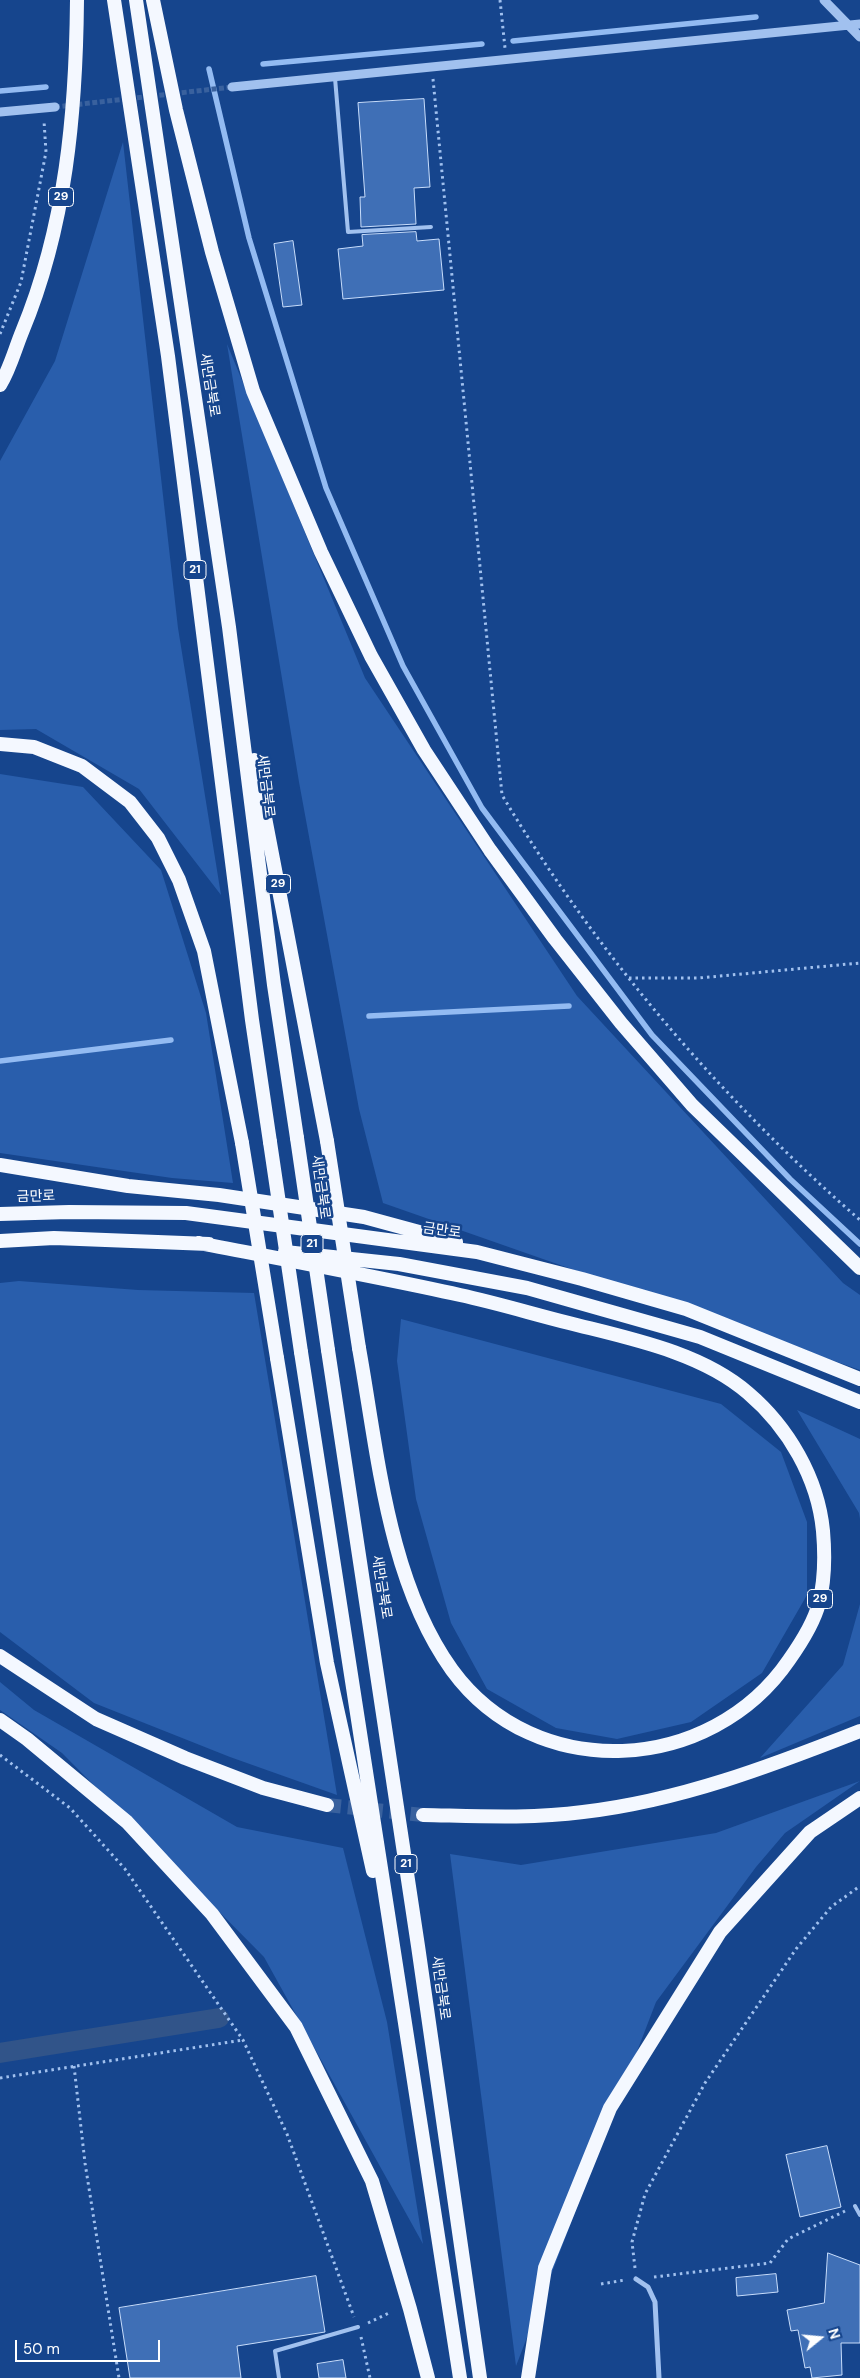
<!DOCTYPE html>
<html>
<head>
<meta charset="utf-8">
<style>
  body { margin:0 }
  #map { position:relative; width:860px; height:2378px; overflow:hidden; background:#16458d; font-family:"DM Sans",sans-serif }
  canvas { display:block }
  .north { position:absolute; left:795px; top:2313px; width:50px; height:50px; -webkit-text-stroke:4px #16458d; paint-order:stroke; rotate:73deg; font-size:14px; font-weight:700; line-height:20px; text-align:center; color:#fff }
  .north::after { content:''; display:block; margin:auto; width:18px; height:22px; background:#fff; clip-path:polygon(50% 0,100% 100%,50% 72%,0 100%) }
  .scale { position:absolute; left:15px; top:2340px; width:145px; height:22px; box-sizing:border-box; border:2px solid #fff; border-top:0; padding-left:6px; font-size:15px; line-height:18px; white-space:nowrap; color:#fff; -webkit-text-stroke:4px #16458d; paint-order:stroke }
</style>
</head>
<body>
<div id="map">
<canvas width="860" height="2378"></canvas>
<div class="north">N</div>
<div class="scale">50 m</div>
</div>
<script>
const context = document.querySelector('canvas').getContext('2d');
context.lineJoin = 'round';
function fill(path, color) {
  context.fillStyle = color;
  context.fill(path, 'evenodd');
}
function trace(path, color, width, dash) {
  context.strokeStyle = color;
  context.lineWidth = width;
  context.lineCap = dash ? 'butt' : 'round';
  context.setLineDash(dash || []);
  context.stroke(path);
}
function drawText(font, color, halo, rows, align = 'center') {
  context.font = font + ' "DM Sans","Noto Sans KR",sans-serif';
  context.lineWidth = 5;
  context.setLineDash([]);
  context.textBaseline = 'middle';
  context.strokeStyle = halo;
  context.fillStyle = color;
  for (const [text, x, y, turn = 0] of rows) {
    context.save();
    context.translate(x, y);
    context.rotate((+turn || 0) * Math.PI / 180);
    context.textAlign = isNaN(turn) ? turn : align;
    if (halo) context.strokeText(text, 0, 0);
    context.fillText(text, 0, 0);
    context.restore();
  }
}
fill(new Path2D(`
  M123,142l55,486 43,267 -82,-106 -103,-60 -36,1v-269l55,-100z
  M227,344l138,334 212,318 266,287 17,12v75l-477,-167 -24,-94 -60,-327z
  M0,774l83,13 78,83 45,143 27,170 -61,-5 -172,-25z
  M19,1281l119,9 116,3 83,502 -107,-38 -136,-54 -94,-71v-349z
  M401,1319l320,85 60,48 26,70v73l-45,78 -71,49 -74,17 -61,-11 -69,-39 -36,-66 -35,-124 -19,-138z
  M797,1410l63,29v80l-1,-6z
  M860,1604v112l-100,42 83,-93z
  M0,1682l34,28 203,117 106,21 44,174 36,222 -159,-287 -202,-204 -62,-43z
  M860,1781l-75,52 -29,34 -100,135 -140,364 -66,-512 71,11 195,-32z`), '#295eac');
trace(new Path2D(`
  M513,41l243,-24
  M263,64l219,-20
  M209,69l40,169 77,250 77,178 79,142 170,227 138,144 70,65
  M0,91l46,-4
  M369,1016l200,-10
  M0,1061l171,-21`), '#93bbf2', 5.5);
trace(new Path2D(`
  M0,2053l219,-35`), '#315489', 20);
const building = new Path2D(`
  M424,99l6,88 -16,1 2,36 -55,3 -1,-30h5l-7,-94z
  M416,232l1,9 22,-2 5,51 -101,9 -5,-50 25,-3 -1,-11z
  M293,241l9,64 -19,2 -9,-63z
  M827,2146l14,61 -41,10 -14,-62z
  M828,2253l32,12v78h-19l1,32 -30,3 -2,-11 -5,1 -7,-38 -7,1 -4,-21 37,-7z
  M776,2274l2,18 -41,4 -1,-18z
  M316,2276l9,56 -88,14 4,32h-111l-11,-70z
  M343,2360l3,18h-27l-2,-14z`);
fill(building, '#3f6fb6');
trace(building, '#c8ddfb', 1);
trace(new Path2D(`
  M55,107l177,-20`), '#39619e', 5, [5, 2.5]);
trace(new Path2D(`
  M327,1805l96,10`), '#39619e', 14, [14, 7]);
trace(new Path2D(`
  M500,0l5,48
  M433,79l69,716c94,158 219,304 358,425
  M0,334l21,-52 25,-130 -2,-31
  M629,978h70l161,-15
  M0,1755l70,53 55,61 118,171 44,94 67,183
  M74,2066l11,97 34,215
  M0,2078l243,-38
  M635,2268l-3,-26 13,-48 60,-111 91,-134 35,-42 29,-21
  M654,2277l116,-14 18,-24 57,-28
  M601,2284l24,-4
  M368,2323l23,-11
  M361,2337l9,41`), '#a1c1ef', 3, [2.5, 4]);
trace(new Path2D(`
  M335,78l13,154 83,-5
  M855,2206l5,9
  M279,2378l-4,-27 83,-24`), '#a1c1ef', 4);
trace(new Path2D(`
  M636,2279l12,8 7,15 4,76`), '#a1c1ef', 5);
trace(new Path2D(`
  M824,0l36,37
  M232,87l628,-63
  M0,112l55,-5`), '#a1c1ef', 9);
trace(new Path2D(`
  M114,0l54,356 84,664 18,122
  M136,0l93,627 45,358 23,153
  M153,0l23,110 36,142 41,139 68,161 50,104 53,94 66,100 65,89 66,84 71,82 168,163
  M0,385c10,-16 15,-36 22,-53 44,-106 54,-219 55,-332
  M0,744l34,3 48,19 48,36 28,36 21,42 25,71 38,192
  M254,760l73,381
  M0,1165l128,21 91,9 145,22 92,25
  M0,1214l69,-2 117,1 291,39 105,27 104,30 174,70
  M0,1241l54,-3 155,6
  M199,1243c87,17 175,33 261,52 37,8 73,19 109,28 59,15 132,29 179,70 40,34 70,85 75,138 2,23 2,49 -4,72 -5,20 -18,40 -30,57 -78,114 -253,125 -337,10 -64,-89 -74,-216 -93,-322
  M285,1252l114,12 128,24 173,49 160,65
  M328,1350l90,596 62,432
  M301,1352l159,1026
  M277,1358l50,305 46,208
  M0,1656l96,63 89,39 78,30 64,17
  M0,1720l27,19 100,83 85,92 84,113 76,154 38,128 18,69
  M423,1815c53,1 107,4 160,-3 96,-11 188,-46 277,-81
  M528,2378l17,-110 65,-160 110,-176 90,-100 50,-34`), '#f4f8ff', 14);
trace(new Path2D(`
  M297,1138l31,212
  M327,1141l32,207
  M270,1142l31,210
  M242,1143l35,215`), '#f4f8ff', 14);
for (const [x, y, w] of [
  [61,197,25],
  [195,570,22],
  [278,884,25],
  [312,1244,22],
  [820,1599,25],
  [406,1864,22]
]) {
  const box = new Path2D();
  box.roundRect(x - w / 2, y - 9.5, w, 19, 4);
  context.fillStyle = '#16458d';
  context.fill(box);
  trace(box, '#fff', 1);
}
drawText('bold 12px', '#fff', null, [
  ["29",61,197],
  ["21",195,570],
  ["29",278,884],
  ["21",312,1244],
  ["29",820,1599],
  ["21",406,1864]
]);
drawText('14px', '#fff', '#16458d', [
  ["새만금북로",209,385,81],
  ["새만금북로",265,786,83],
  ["새만금북로",320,1187,82],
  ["금만로",36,1197,-2],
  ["금만로",442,1231,8],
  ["새만금북로",381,1587,81],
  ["새만금북로",440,1988,82]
]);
</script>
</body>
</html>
